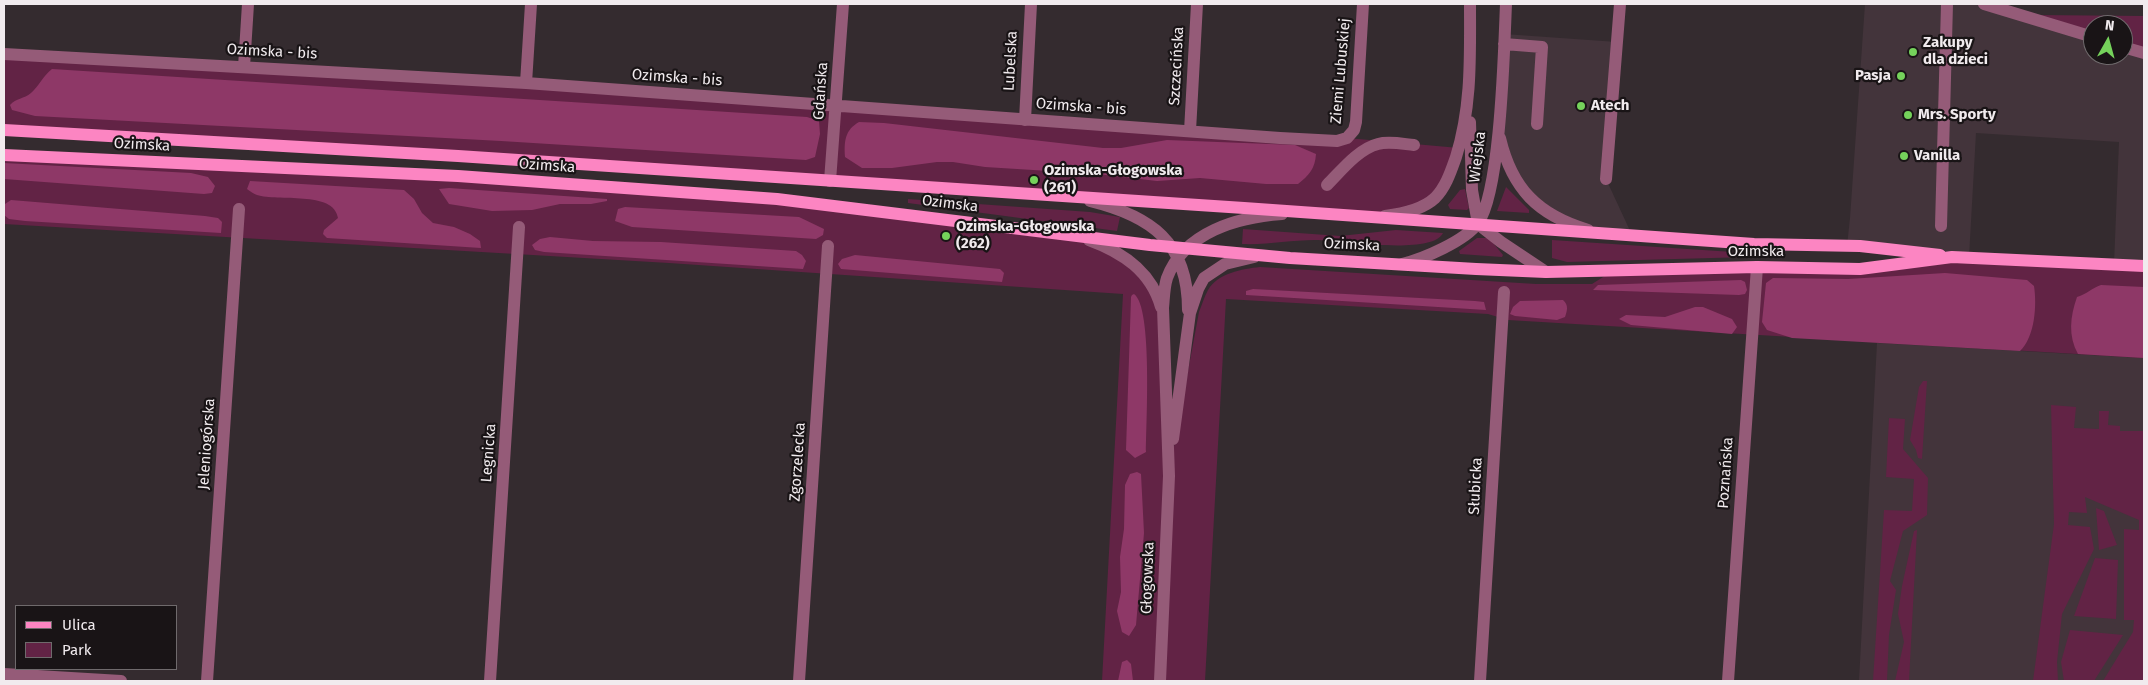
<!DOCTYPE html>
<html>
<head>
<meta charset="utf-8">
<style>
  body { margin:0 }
  #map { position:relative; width:2148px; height:685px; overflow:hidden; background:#342b2f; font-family:"Fira Sans",sans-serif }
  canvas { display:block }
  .frame { position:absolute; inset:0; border:5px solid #f1ebee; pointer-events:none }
  .legend { position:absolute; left:15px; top:605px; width:162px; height:65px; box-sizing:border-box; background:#191416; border:1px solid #6f6a6c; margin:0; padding:6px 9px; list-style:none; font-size:15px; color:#f1ebee }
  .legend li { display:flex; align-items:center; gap:10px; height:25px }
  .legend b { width:25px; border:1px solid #6f6a6c }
  .north { position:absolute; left:2083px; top:15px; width:50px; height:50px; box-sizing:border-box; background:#191416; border:1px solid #6f6a6c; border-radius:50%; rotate:7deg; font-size:14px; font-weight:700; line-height:20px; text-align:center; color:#f1ebee }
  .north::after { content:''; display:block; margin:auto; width:18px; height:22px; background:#75d25b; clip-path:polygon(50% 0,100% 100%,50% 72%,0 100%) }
</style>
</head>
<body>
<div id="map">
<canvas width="2148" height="685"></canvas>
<div class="frame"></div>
<ul class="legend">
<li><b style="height:6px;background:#fc85c2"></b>Ulica</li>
<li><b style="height:14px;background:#622345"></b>Park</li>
</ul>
<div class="north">N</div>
</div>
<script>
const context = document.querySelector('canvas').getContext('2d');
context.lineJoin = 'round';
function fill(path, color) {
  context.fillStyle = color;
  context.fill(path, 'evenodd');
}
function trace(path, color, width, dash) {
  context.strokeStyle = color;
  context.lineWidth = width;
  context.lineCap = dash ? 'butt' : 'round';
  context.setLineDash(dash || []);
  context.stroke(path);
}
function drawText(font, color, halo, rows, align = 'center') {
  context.font = font + ' "Fira Sans",sans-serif';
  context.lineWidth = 4.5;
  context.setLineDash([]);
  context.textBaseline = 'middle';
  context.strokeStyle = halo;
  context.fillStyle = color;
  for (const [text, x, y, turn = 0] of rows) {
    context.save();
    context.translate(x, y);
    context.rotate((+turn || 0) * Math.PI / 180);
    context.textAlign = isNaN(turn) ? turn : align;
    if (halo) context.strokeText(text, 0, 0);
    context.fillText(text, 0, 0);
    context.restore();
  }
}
fill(new Path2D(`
  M1865,4h119l109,33v18h30v-8l21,6v213l-30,-2 5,-122 -143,-9 -7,124 -122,-11 3,-28z
  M1504,34l113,8 -11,137 26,56 -35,-2 -63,-31 -32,-57z
  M1877,343l267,15v323h-285z`), '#43343b');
fill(new Path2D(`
  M2036,15l108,1v37l-21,-6v-22h-30v12z
  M4,54l1343,84 112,10 -25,50 -45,17 -1385,-85z
  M4,155l773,44 301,37 30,11 49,48 12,178 30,-161c3,-7 5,-15 9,-22 10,-17 34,-21 52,-23l276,17h56l19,-12 249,-3 92,-12 192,9v92l-636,-38 -20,-6 -262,-15 -21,382h-103l21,-387 -454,-31 -665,-39z
  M1506,187l23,23v3l-32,-2z
  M1465,189l4,19 -2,2 -17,-1 -2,-4 12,-15z
  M908,199l182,13 30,5 -3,14 -209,-28z
  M1243,229l97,7 56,-6 47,3c-11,23 -104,7 -128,7 -25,0 -47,5 -73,4z
  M1477,238h12l14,17 -1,2 -42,-3 -1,-3z
  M1552,240l196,13v4l-181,5 -15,-4z
  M1923,381h4l-5,78 -4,-1 -2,-8 -6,-10 9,-53z
  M2051,405l25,2 -2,21 25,1v-18h10l-1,14 12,1v5h24v250h-41l30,-49 1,-12h-10v-91l15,1v-10l-54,-23 2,16 -18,-1 -1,13 22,2 4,22 -32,65 -5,48 1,19h-25l21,-157z
  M1889,418l16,1 -2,30 25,29 -1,37 -24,16 -13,50 6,9 -7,45 -2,46h-14l11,-171 28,1 2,-32 -28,-2z
  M2096,508l8,3 13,34 -18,5z
  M1917,530l-8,151h-14l9,-39 -6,-28 4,-28 12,-55z
  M2095,558l23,2 -2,59 -42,-3z
  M2070,630l53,5 -29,46h-30l-3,-19z`), '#622345');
fill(new Path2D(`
  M52,69l755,48 12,4 1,13 -5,23 -9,3 -305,-19 -466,-25 -23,-6 -2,-5c6,-7 14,-6 21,-12 8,-7 12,-17 21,-24z
  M859,122l25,1 219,25h18l46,-8 128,5 21,9c-1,15 -7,21 -18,30h-32l-66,-6 -43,3 -60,-7 -112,-7 -32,-5h-16l-45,6h-30l-17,-11c-1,-16 0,-27 14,-35z
  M4,163l187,10 17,4 7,9 -3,7 -8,1 -200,-15z
  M250,181l154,9 10,9 8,14 11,10 21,4 16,7 10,7 1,7 -154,-10 -4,-4 1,-4 14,-12c-4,-28 -61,-16 -81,-23 -3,-1 -7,-4 -10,-6z
  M449,188l158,11v2l-16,3h-31l-28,6 -40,1 -43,-7 -10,-15z
  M11,200l194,16 13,2 4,4 -1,11 -196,-12 -16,-2 -5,-4 1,-11z
  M625,207l174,10 25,12 -1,6 -7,4 -184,-12 -17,-6 3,-12z
  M550,237l43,4 68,1 135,9 6,4 4,6 -3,8 -259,-17 -9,-2 -3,-5 8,-6z
  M855,255l145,14 4,4 -2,9 -161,-13 -3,-5 4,-5z
  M1945,273l82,7 7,6c3,19 1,51 -14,65l-228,-13 -25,-8 -5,-8 4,-39 7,-5 75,1z
  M1741,280l4,2 2,8 -2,4 -6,1 -146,-5 5,-5z
  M2101,285l43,2v71l-66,-4c-10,-18 -8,-37 -1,-57 10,-3 15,-9 24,-12z
  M1253,289l222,12 9,1 2,8 -240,-15v-4z
  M1134,294c19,13 12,132 12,158l-11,6 -9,-8 5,-153 1,-2z
  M1563,300c6,5 4,11 2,17l-8,3 -42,-4 -5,-2 3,-7 7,-6z
  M1695,307h8l29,12 5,8 -5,7 -101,-9 -12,-6 7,-4 39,2z
  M1137,472l4,2 3,59 -8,92 -7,11 -7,-4 -5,-21 4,-19 -1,-35 4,-28 1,-44 5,-11z
  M1127,660l4,4 2,17h-15l4,-19z`), '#8e3867');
trace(new Path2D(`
  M1984,4l109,33
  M1504,44l38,3 -5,77
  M2123,47l21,6
  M4,54l522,29 754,55 57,3 10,-3
  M244,67l4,-63
  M526,83l5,-79
  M1025,120l6,-116
  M1470,122l2,68 6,34 23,18 45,30
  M1190,131l7,-127
  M1347,138l7,-8 2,-8 7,-118
  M1500,138c12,51 38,77 88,92
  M1606,179l14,-175
  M830,181l13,-177
  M1327,185c14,-14 31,-36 51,-41 11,-3 25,0 36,1
  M1090,201c61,15 98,41 98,109
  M1385,216c17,-2 37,-6 50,-18 11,-11 16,-27 21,-41 16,-51 14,-101 14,-153
  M1941,226l6,-222
  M1089,240c33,12 62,31 72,67
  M1402,264c21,-5 63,-23 76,-41 23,-32 26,-175 28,-219
  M1173,439l17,-126 8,-24 6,-11 21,-14 29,-7
  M4,674l117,7
  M207,681l32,-472
  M490,681l29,-454
  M799,681l29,-435
  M1160,681l9,-205 -6,-168c1,-10 1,-21 4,-30 17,-46 71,-61 115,-64
  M1480,681l24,-389
  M1728,681l29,-414`), '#955b78', 12);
trace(new Path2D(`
  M4,130l454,26 786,52 510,36 106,2 80,9
  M4,155l454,21 319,23 373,46 140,13 186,11 70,3 211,-5 103,2 92,-12 192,9`), '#fc85c2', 12);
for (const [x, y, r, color] of [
  [1913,52,5,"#75d25b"],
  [1901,76,5,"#75d25b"],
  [1581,106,5,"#75d25b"],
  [1908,115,5,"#75d25b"],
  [1904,156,5,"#75d25b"],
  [1034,180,5,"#75d25b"],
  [946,236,5,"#75d25b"]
]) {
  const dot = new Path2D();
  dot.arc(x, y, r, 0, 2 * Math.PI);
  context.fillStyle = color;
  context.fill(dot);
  trace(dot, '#191416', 2);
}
drawText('bold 15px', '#f1ebee', '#191416', [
  ["Zakupy",1923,43],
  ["dla dzieci",1923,60],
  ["Pasja",1891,76,"right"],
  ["Atech",1591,106],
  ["Mrs. Sporty",1918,115],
  ["Vanilla",1914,156],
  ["Ozimska-Głogowska",1044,171],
  ["(261)",1044,188],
  ["Ozimska-Głogowska",956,227],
  ["(262)",956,244]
], 'left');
drawText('15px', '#f1ebee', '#191416', [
  ["Ozimska - bis",272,52,3],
  ["Lubelska",1011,61,-87],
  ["Szczecińska",1177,66,-87],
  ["Ziemi Lubuskiej",1341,71,-85],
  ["Ozimska - bis",677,78,4],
  ["Gdańska",821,91,-86],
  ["Ozimska - bis",1081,107,4],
  ["Ozimska",142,145,3],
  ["Wiejska",1478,157,-83],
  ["Ozimska",547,166,4],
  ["Ozimska",950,204,7],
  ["Ozimska",1352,245,3],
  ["Ozimska",1756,252],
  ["Jeleniogórska",207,444,-86],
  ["Legnicka",489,453,-86],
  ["Zgorzelecka",798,462,-86],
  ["Poznańska",1726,473,-86],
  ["Słubicka",1476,486,-87],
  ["Głogowska",1148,578,-88]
]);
</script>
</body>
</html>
